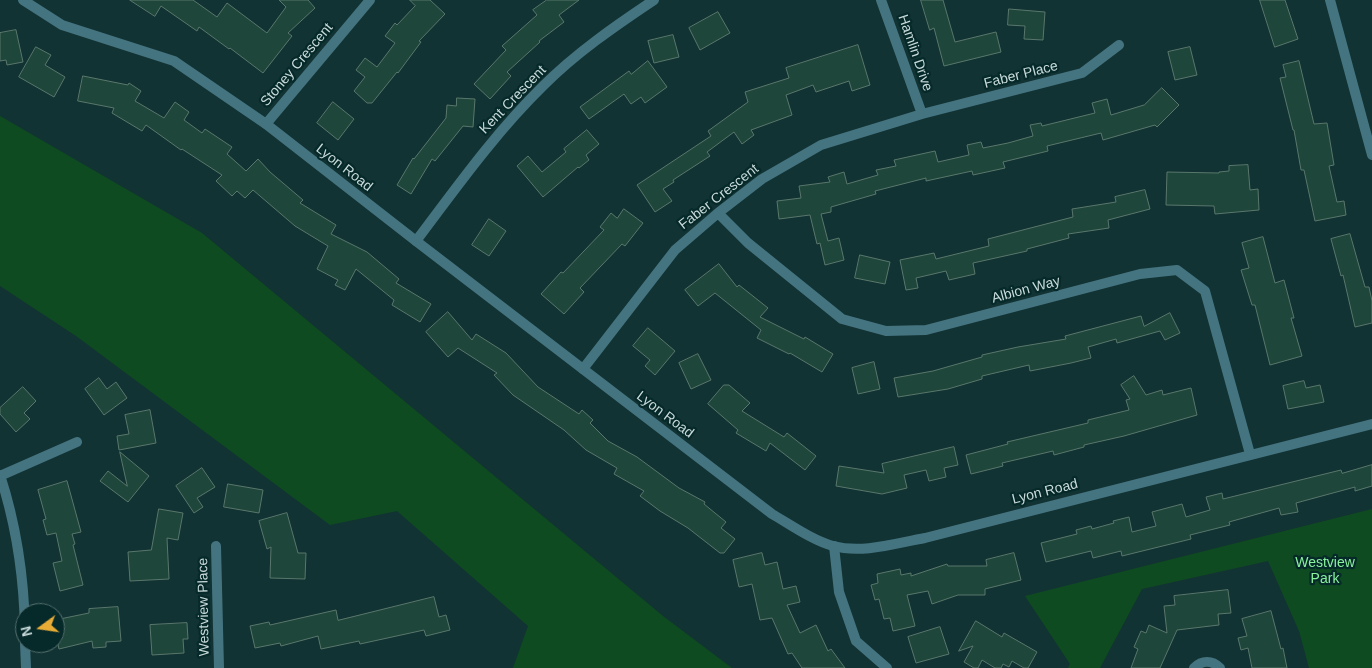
<!DOCTYPE html>
<html>
<head>
<meta charset="utf-8">
<style>
  body { margin:0 }
  #map { position:relative; width:1372px; height:668px; overflow:hidden; background:#123333; font-family:Helvetica,sans-serif }
  canvas { display:block }
  .north { position:absolute; left:15px; top:603px; width:50px; height:50px; box-sizing:border-box; background:#062929; border:1px solid #547070; border-radius:50%; rotate:256deg; font-size:14px; font-weight:700; line-height:20px; text-align:center; color:#c8dada }
  .north::after { content:''; display:block; margin:auto; width:18px; height:22px; background:#e6ac36; clip-path:polygon(50% 0,100% 100%,50% 72%,0 100%) }
</style>
</head>
<body>
<div id="map">
<canvas width="1372" height="668"></canvas>
<div class="north">N</div>
</div>
<script>
const context = document.querySelector('canvas').getContext('2d');
context.lineJoin = 'round';
function fill(path, color) {
  context.fillStyle = color;
  context.fill(path, 'evenodd');
}
function trace(path, color, width, dash) {
  context.strokeStyle = color;
  context.lineWidth = width;
  context.lineCap = dash ? 'butt' : 'round';
  context.setLineDash(dash || []);
  context.stroke(path);
}
function drawText(font, color, halo, rows, align = 'center') {
  context.font = font + ' Helvetica,sans-serif';
  context.lineWidth = 4.5;
  context.setLineDash([]);
  context.textBaseline = 'middle';
  context.strokeStyle = halo;
  context.fillStyle = color;
  for (const [text, x, y, turn = 0] of rows) {
    context.save();
    context.translate(x, y);
    context.rotate((+turn || 0) * Math.PI / 180);
    context.textAlign = isNaN(turn) ? turn : align;
    if (halo) context.strokeText(text, 0, 0);
    context.fillText(text, 0, 0);
    context.restore();
  }
}
fill(new Path2D(`
  M0,116l202,117 461,383 69,52h-219l15,-42 -131,-115 -67,14 -254,-189 -76,-50z
  M1372,509v159h-63l-10,-37 -31,-70 -126,28 -42,79h-32l2,-4 -45,-68z`), '#0f4b21');
const building = new Path2D(`
  M130,0h63l24,17 10,-14 40,30 19,-26 -7,-7h29l7,8 -27,25 4,3 -29,37 -33,-25 -1,1 -30,-22 -2,4 -36,-25 -6,10z
  M410,0h20l15,14 -26,27 2,1 -23,31 -1,-1 -25,31h-5l-13,-12 11,-14 -9,-7 9,-12 12,9 18,-24 -10,-7 10,-13 2,2 18,-19z
  M547,0h32l-20,15 5,7 -25,19 1,1 -33,30 4,4 -21,23 -16,-15 32,-34 -4,-4 35,-31 -4,-5z
  M921,0h22l12,42 41,-10 5,20 -57,14 -10,-38 -4,2z
  M1260,0h25l13,39 -23,8z
  M1009,9l36,3 -2,28 -19,-1 1,-13 -17,-1z
  M718,12l12,21 -30,17 -11,-22z
  M16,30l7,32 -16,3 -1,-5 -6,1v-28z
  M673,35l6,22 -25,6 -6,-22z
  M858,45l12,40 -18,6 -3,-10 -33,11 -3,-7 -27,10 6,20 -41,15 3,5 -12,9 -8,-12 -27,20 3,4 -37,24 1,2 -11,7 9,12 -17,11 -18,-27 74,-49 -3,-5 40,-29 -3,-10 44,-14 -3,-10z
  M36,47l15,8 -6,10 20,12 -11,20 -35,-20z
  M1190,47l7,28 -22,5 -7,-28z
  M648,61l19,26 -22,16 -4,-6 -10,7 -7,-10 -35,25 -9,-12 49,-36 2,3z
  M1299,61l15,63 13,-1 7,42 -5,1 8,36 7,-1 2,14 -31,6 -11,-51h-3l-7,-40h-1l-13,-52 6,-1 -3,-12z
  M83,76l45,9 1,-2 12,8 -6,10 29,17 11,-16 14,10 -5,8 18,13 3,-4 27,18 -5,7 19,17 12,-12 12,13 33,28 -3,3 36,22 -5,9 36,18 32,27 -3,4 35,21 -11,18 -28,-17 2,-5 -38,-31 -11,21 -10,-5 3,-5 -21,-11 11,-23 -33,-20 -42,-36 -8,8 -8,-7 -5,5 -16,-15 6,-6 -40,-26 -1,1 -35,-25 -4,6 -30,-18 2,-5 -36,-7z
  M1162,88l17,17 -22,22 -2,-2 -52,15 -2,-7 -54,13 1,5 -45,11 2,6 -32,7 -1,-4 -46,10v-3l-51,13 1,3 -45,13v5l-10,2 7,27 11,-3 5,22 -19,5 -5,-22 -3,1 -7,-29 -31,4 -2,-18 24,-3 -2,-12 31,-4 -2,-5 16,-5 3,12 31,-9 -2,-5 20,-4 -2,-6 41,-9 3,11 31,-7 -2,-10 14,-3 2,6 25,-5 25,-7 -3,-11 11,-2 1,3 53,-13 -3,-10 15,-4 4,16 33,-10z
  M457,98l18,1 -2,28 -10,-1 -28,35 -3,-2 -21,35 -14,-9 16,-27 1,1 32,-41 1,-13 9,1z
  M333,102l21,17 -16,21 -21,-17z
  M587,130l12,14 -13,11 3,5 -10,8 -1,-1 -35,30 -26,-31 11,-10 14,16 24,-20 -2,-3z
  M1248,165l2,25 8,-1 1,21 -44,4 -1,-8 -48,-1 1,-33 52,1v-1l10,-1v-5z
  M1145,190l5,19 -42,11 1,8 -41,6 1,4 -42,11v2l-54,12 2,11 -26,6 -3,-9 -30,7 2,10 -12,2 -6,-30 34,-7 2,6 53,-13 -1,-7 85,-22 -1,-8 44,-7 -1,-5z
  M624,209l19,14 -18,23 -3,-2 -42,44 4,4 -20,22 -23,-20 20,-22 2,1 41,-43 -4,-3 11,-14 6,5z
  M489,219l17,12 -17,25 -17,-11z
  M1350,234l15,53h4l3,14v22l-17,4 -12,-52 -2,1 -10,-37z
  M1263,237l12,46 9,-3 10,38h-3l11,38 -32,9 -15,-60h-3l-11,-35 8,-2 -7,-25z
  M860,255l30,7 -5,22 -30,-6z
  M719,264l18,23 2,-2 29,23 -8,9 44,22 1,-2 28,17 -11,18 -32,-19 -1,1 -32,-16 4,-8 -46,-37 -17,13 -13,-16z
  M448,312l24,28 4,-6 30,19 32,34 41,27 3,-4 11,10 -3,3 18,18 29,16 42,31 26,14 -1,2 22,18 -5,6 14,11 -11,14h-4l-32,-25 -28,-17 -20,-15 4,-5 -30,-17 3,-6 -31,-18 -22,-20 -51,-35 -19,-20 3,-2 -39,-25 -10,9 -22,-25z
  M1170,313l10,20 -15,7 -5,-9 -43,12 -1,-4 -28,8 3,11 -20,5 -41,8 -1,-6 -47,11v3l-34,10 -50,8 -4,-19 39,-7 49,-14v-2l36,-8 48,-8 -1,-3 76,-20 3,10z
  M648,328l27,23 -20,24 -10,-9 5,-6 -17,-14z
  M698,354l13,26 -20,9 -12,-26z
  M874,362l6,27 -22,5 -6,-26z
  M1134,376l12,19 16,-5 1,5 28,-7 6,27 -73,21 -40,9v2l-30,8 -1,-4 -51,12 1,3 -32,8 -5,-19 42,-11 -1,-2 81,-19v-3l41,-10 -3,-10 4,-1 -9,-14z
  M99,378l8,11 9,-7 11,16 -23,17 -19,-26z
  M1304,381l2,7 14,-3 4,17 -36,7 -5,-23z
  M724,385h5l21,18 -8,8 42,26 3,-4 29,23 -11,14 -35,-27 -4,8 -30,-18 2,-3 -30,-26z
  M23,387l13,14 -12,12 6,6 -14,13 -16,-18v-6z
  M150,410l6,33 -37,7 -2,-14 12,-2 -4,-19z
  M954,447l4,18 -14,3 2,9 -17,4 -3,-11 -22,5 3,13 -25,6 -46,-8 3,-20 45,7 -2,-9z
  M120,452l29,24 -21,26 -28,-21 8,-10 19,15z
  M1372,465v21l-17,5v-4l-59,16 2,9 -17,3 -2,-7 -50,14 1,3 -40,10 1,4 -69,17 -1,-5 -28,7 -2,-7 -45,11 -5,-19 36,-9 -1,-4 15,-4 1,3 22,-6 -1,-2 16,-4 3,15 24,-6 -4,-14 30,-8 4,13 24,-7 -4,-13 16,-4 1,6 118,-29 1,3z
  M202,468l13,19 -18,11 6,9 -9,6 -18,-27z
  M67,481l14,51 -9,2 3,10 -2,1 10,40 -23,6 -7,-28 9,-2 -6,-28 -9,2 -4,-15 3,-1 -8,-29z
  M228,484l35,6 -4,23 -35,-6z
  M159,509l24,4 -5,27 -11,-2 2,41 -39,2 -2,-29 23,-2z
  M287,513l11,40h8l-1,26 -35,-1 1,-31 -4,2 -8,-28z
  M762,553l3,12 12,-3 6,27 13,-3 4,16 -13,3 13,28 16,-8 12,26 3,-2 14,19h-43l-10,-15 -4,1 -16,-36 -12,2 -8,-36 -13,3 -6,-27z
  M1014,553l7,27 -36,9v6h-27l-26,9 -4,-13 -21,4 8,31 -22,5 -3,-13 -6,1 -5,-20 -4,1 -4,-15 7,-2 -1,-9 23,-5 1,6 10,-2v3l36,-12 1,2h39l-1,-6z
  M1228,590l3,23 -13,1 1,11 -42,5 -17,38h-29l7,-19 -4,-2 7,-16 5,2 3,-8 18,8 -3,-27 11,-1 -1,-9z
  M434,597l5,20 7,-2 4,15 -24,6 -2,-6 -64,14 -1,-3 -38,8 -3,-13 -37,10 -1,-3 -25,5 -5,-22 19,-4 1,3 66,-15 2,10z
  M118,607l3,34 -15,1v5l-13,1 -1,-7 -33,8 -4,-18v-11l34,-7v-4z
  M1271,611l10,38 2,-1 4,20h-35l-4,-20 -7,2 -3,-12 9,-2 -5,-17z
  M976,621l26,16 2,-4 33,19 -9,16h-4l-12,-7 -3,6 -6,-3 -2,4h-6l-13,-8 -4,8h-4l-10,-6 9,-16 -14,5z
  M187,623l1,16h-5l1,14 -32,2 -2,-30z
  M940,627l9,27 -33,9 -8,-26z`);
fill(building, '#1f463a');
trace(building, '#59776c', 1);
trace(new Path2D(`
  M881,0l41,114
  M1330,0l42,155
  M266,124l104,-124
  M718,213l30,30 94,76 44,12 40,-1 214,-56 37,-4 28,21 45,163
  M416,241c40,-53 79,-108 127,-155 33,-33 72,-60 111,-86
  M583,369l92,-119 43,-37 44,-34 59,-34 101,-31 160,-41 37,-28
  M0,475c16,49 24,103 25,155
  M0,476l77,-34
  M216,546l3,122
  M834,546l5,46 17,49 31,27
  M25,643l1,25
  M1194,668c8,-8 18,-8 26,0`), '#457481', 10);
trace(new Path2D(`
  M23,0l39,25 112,36 92,63 150,117 356,273c19,11 40,26 61,32 30,8 63,-3 92,-8l447,-114`), '#457481', 10);
drawText('14px', '#c8dada', '#062929', [
  ["Hamlin Drive",915,53,71],
  ["Stoney Crescent",297,65,-50],
  ["Faber Place",1021,75,-14],
  ["Kent Crescent",513,100,-46],
  ["Lyon Road",344,168,38],
  ["Faber Crescent",719,197,-38],
  ["Albion Way",1026,290,-15],
  ["Lyon Road",665,415,37],
  ["Lyon Road",1045,492,-14],
  ["Westview Place",204,607,-91]
]);
drawText('14px', '#89f29d', '#062929', [
  ["Westview",1325,563],
  ["Park",1325,579]
]);
</script>
</body>
</html>
